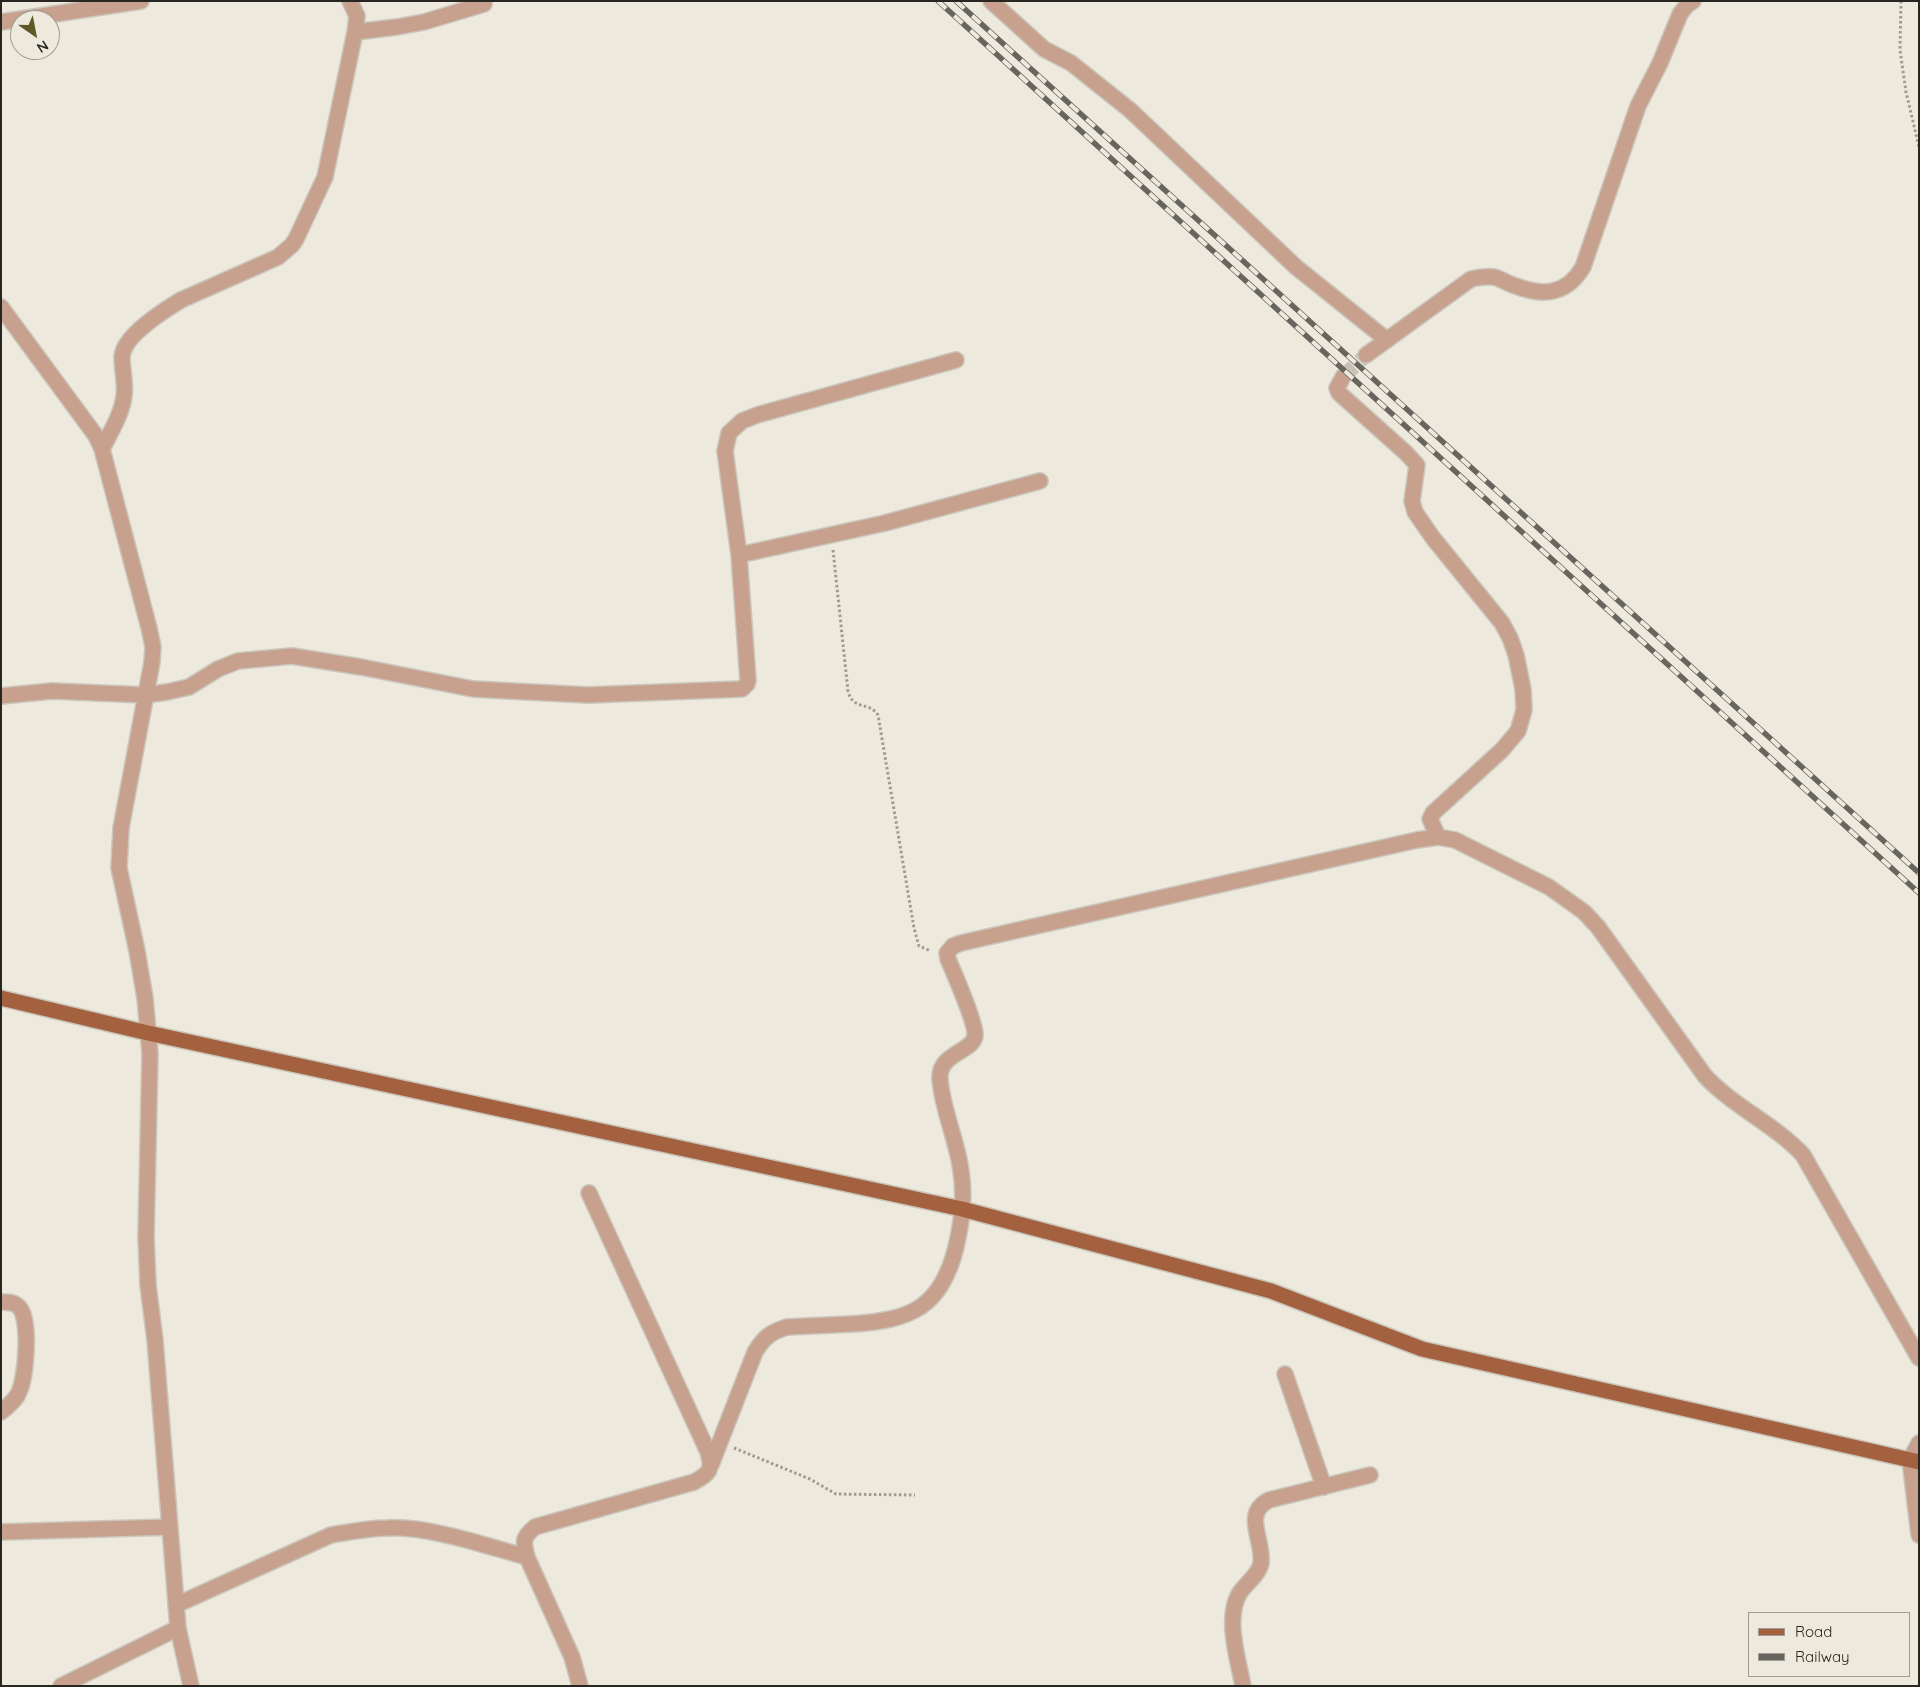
<!DOCTYPE html>
<html>
<head>
<meta charset="utf-8">
<style>
  body { margin:0 }
  #map { position:relative; width:1920px; height:1687px; overflow:hidden; background:#eee9dd; font-family:Quicksand,sans-serif }
  canvas { display:block }
  .frame { position:absolute; inset:0; border:2px solid #272621; pointer-events:none }
  .legend { position:absolute; left:1748px; top:1612px; width:162px; height:65px; box-sizing:border-box; background:#eee9dd; border:1px solid #9e9b92; margin:0; padding:6px 9px; list-style:none; font-size:15px; color:#272621 }
  .legend li { display:flex; align-items:center; gap:10px; height:25px }
  .legend b { width:25px; border:1px solid #9e9b92 }
  .north { position:absolute; left:10px; top:10px; width:50px; height:50px; box-sizing:border-box; background:#eee9dd; border:1px solid #9e9b92; border-radius:50%; rotate:147deg; font-size:14px; font-weight:700; line-height:20px; text-align:center; color:#272621 }
  .north::after { content:''; display:block; margin:auto; width:18px; height:22px; background:#5d5a27; clip-path:polygon(50% 0,100% 100%,50% 72%,0 100%) }
</style>
</head>
<body>
<div id="map">
<canvas width="1920" height="1687"></canvas>
<div class="frame"></div>
<ul class="legend">
<li><b style="height:6px;background:#a46140"></b>Road</li>
<li><b style="height:6px;background:#67655e"></b>Railway</li>
</ul>
<div class="north">N</div>
</div>
<script>
const context = document.querySelector('canvas').getContext('2d');
context.lineJoin = 'round';
function trace(path, color, width, dash) {
  context.strokeStyle = color;
  context.lineWidth = width;
  context.lineCap = dash ? 'butt' : 'round';
  context.setLineDash(dash || []);
  context.stroke(path);
}
trace(new Path2D(`
  M1343,377l23,-22`), '#c6c2b7', 15, [15, 8]);
const minor = new Path2D(`
  M991,1l53,48 27,14 59,47 166,157 91,73
  M1,22l140,-21
  M355,32l42,-5 27,-5 60,-18
  M1,307l95,129 6,13 47,179 4,19 -1,15 -31,166 -2,40 18,83 8,47 5,55 -4,184 2,48 7,55 23,288 13,58
  M1366,355l105,-76c8,-2 15,-3 23,-2 8,2 14,7 22,9 28,11 51,8 67,-19l55,-161 22,-43 20,-49 7,-9 6,-4
  M1343,377l-6,11 2,5 67,60 11,12 -5,36 3,11 18,26 69,85 8,15 6,17 7,34 1,21 -6,21 -16,19 -69,63 -3,6 8,18
  M102,449c8,-16 20,-35 22,-53 2,-13 -2,-26 -2,-39 1,-21 41,-46 59,-57l97,-43 14,-12 4,-6 29,-62 30,-145 2,-16 -7,-15
  M739,555l146,-32 155,-42
  M1,696l51,-5 94,4 21,-3 22,-5 29,-18 20,-8 54,-5 69,11 112,22 36,2 79,4 154,-6 5,-5 1,-4 -9,-125 -14,-104 4,-18 13,-12 15,-6 199,-55
  M1,1302c7,0 13,0 18,5 12,13 7,69 0,85 -3,8 -11,14 -18,20
  M1285,1374l39,113
  M1919,1443l-9,17 9,75
  M711,1465l44,-113c9,-15 16,-20 32,-25 22,-1 43,-2 65,-3 59,-4 89,-16 104,-77 6,-25 9,-51 5,-76 -4,-31 -19,-62 -21,-92 -2,-27 36,-27 35,-45 0,-13 -21,-61 -27,-75l-1,-6 6,-7 8,-3 456,-103 21,-3 17,3 94,47 35,25 14,15 107,149c29,31 69,48 98,79l116,203
  M1,1532l169,-5
  M176,1605l155,-70c19,-3 38,-7 57,-7 42,-2 98,18 139,29
  M61,1686l117,-58
  M580,1686l-8,-29 -45,-100c-4,-16 -5,-19 8,-30l159,-45c16,-9 19,-12 14,-30l-119,-259
  M1243,1686c-5,-27 -18,-67 -4,-92 6,-10 20,-19 22,-31 3,-23 -19,-49 8,-63l101,-25`);
const major = new Path2D(`
  M1,998l147,35 814,176 309,82 151,58 497,113`);
trace(minor, '#cac6bb', 18);
trace(major, '#cac6bb', 18);
trace(new Path2D(`
  M1901,1l-1,49 6,42 13,55
  M833,550l15,141c5,20 21,10 30,24l36,213 5,18 12,5
  M734,1448l76,31 26,15 79,1`), '#9f9b92', 3, [2.5, 2.5]);
trace(minor, '#c7a08e', 15);
trace(major, '#a46140', 15);
const rail = new Path2D(`
  M938,1l981,892
  M956,1l963,872`);
trace(rail, '#67655e', 5.5);
trace(rail, '#eee9dd', 4, [11]);
</script>
</body>
</html>
